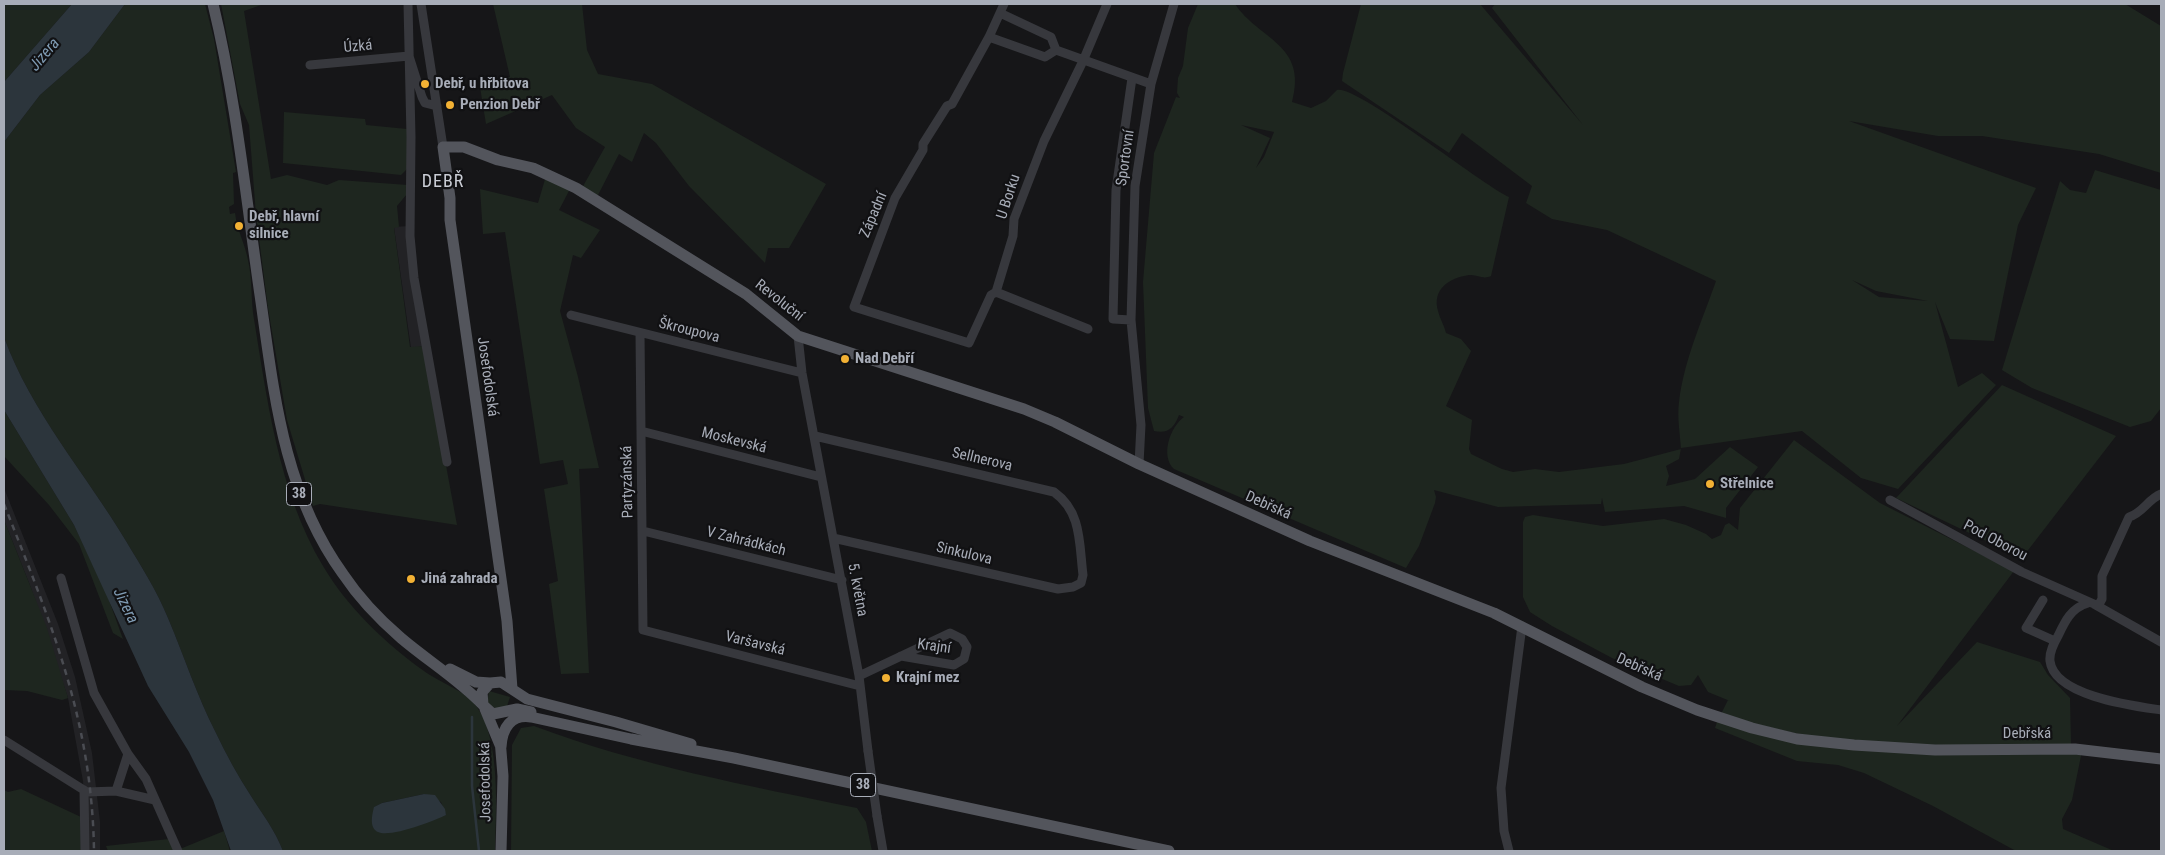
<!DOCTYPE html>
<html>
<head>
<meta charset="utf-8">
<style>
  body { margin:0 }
  #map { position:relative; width:2165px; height:855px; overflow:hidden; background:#161618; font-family:"Roboto Condensed",sans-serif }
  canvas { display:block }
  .frame { position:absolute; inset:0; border:5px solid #a8adb8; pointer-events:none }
</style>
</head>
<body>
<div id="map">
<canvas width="2165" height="855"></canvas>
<div class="frame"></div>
</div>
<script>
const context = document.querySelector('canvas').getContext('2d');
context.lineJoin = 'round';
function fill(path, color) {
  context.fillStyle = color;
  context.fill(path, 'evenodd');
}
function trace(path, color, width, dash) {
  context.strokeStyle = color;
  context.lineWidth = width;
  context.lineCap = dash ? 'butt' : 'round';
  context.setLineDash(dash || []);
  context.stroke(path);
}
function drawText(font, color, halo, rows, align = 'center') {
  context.font = font + ' "Roboto Condensed",sans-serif';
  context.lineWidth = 4.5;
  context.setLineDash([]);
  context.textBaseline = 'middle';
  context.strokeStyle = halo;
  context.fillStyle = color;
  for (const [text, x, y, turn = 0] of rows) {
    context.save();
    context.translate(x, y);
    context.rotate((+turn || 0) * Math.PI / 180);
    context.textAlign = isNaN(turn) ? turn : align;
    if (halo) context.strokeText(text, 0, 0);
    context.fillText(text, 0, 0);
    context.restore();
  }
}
fill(new Path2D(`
  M409,226l15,120 -13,2 -17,-121z
  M4,488l54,136 17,53 17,76 8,69v29h-12l-5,-70 -15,-83 -37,-110 -27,-68z`), '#222225');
fill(new Path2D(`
  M4,4h68l-68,78z
  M125,4h80l9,35 22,133 -3,1 1,31 -5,3 1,7 5,-1c2,17 10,31 13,47 4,17 3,35 5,53 14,85 25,178 70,253 25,42 62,77 101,105 16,12 41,19 53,36 24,34 19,104 18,144h-212c-8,-21 -20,-36 -32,-55 -13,-20 -25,-42 -35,-63 -19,-37 -32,-77 -48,-115 -11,-27 -27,-52 -42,-77 -40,-67 -95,-129 -122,-204v-195l36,-47 49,-43zM424,794l17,8 5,13 -72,-8 8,-4z
  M221,4h43l-20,7 27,168 16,-4 40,10 12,-5 69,5 -1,9 -10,12 2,21 -5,1 16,119 14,-1 33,179 -137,-21 -7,2 -26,-86 -19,-112 -12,-93 -7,-90 -9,-21z
  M493,4h89l5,46 11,24 54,10 174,100 -37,64h-21l-3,15 -76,-77 -33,-43 -12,-10 -12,29 -13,-8 -22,43 -15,-9 23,-41 -29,-19 -24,-33 -66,29 -7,-43 31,-4z
  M1198,4h37c24,36 73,40 57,98l19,6 15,-7 11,-11c20,-5 142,93 172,107l-18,79c-9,4 -13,-2 -22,-1 -20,3 -37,14 -31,36 2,8 6,14 8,22l15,6 10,12 -25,55 26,14 -3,29 2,5 31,15 11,3 22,-3 24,3 65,-8 57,-15c-1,-16 -4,-31 -2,-47 5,-42 23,-81 37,-121l-109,-51 -55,-11 -26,-16 6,-17 -70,-53 -13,20 -107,-72 1,-8 18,-69h119l103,121 -91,-117 3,-4h630l36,22v147l-62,-19 -117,-18h-44l-89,-15 187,67 -18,37 -24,116 -44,-2 -15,-37 23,85 24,-14 14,12 -98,104 -37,-11 -59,-47 -121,17 -2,11 -13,7 3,10 -3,10 29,-7 35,-32 28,20 -32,41v10l-42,-12 -79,6 -3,-14 -1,6 -103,3 -64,-17 2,7 -1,6 -16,43 -13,22 -232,-99c-14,-13 -4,-42 10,-52l-5,-2c-5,13 -11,19 -25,16l-6,-23 -5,-126 11,-129 22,-56 4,1 -3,-5 1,-15 5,-12 5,-38zM1241,125l33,7 -10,25 -8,11 14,-30zM1852,280l24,11 52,10 -49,-4z
  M284,112l81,7 1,6 41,4 1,39 -7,7 -118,-12z
  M2095,170l66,20v218l-10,13 -21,6 -98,-39 -30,-18 58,-189 10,9 16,3z
  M546,176l24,13 -11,21 41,20 -19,28 -8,-3 -13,56 18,66 21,91 -20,1 10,204 -28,1 -12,-90 9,-3 -14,-92 24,-5 -5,-24 -23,4 -35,-232 -22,2 -3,-45 58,14z
  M2002,385l114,51 -94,122 -126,-60z
  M4,410l70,115 32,67 17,47 -10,-6 -34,-89 -30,-39 -45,-49z
  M1794,440l86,63 134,68 -117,155 80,-84 63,20 8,13 22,23 1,46 -137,4 -105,-7 -109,-25 8,-16 2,1 -22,-9 -10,-17 -7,10 -12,1 -67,-28 -60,-32 -22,-14 -7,-15v-75l2,-5 8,-2 70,11 61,-7 22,6 20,9 6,5 9,-4 4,-10 4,-2 9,7 2,-22z
  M4,520l43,108 21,70 -6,2 -35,-9 -23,-1z
  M489,691l21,6 -3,9 -9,4 -11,-6z
  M1718,719l78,21 286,11 -10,49 -10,19 1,10 51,22h-98l-83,-45 -69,-33 -26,-8 -41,-4 -82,-33z
  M534,726c103,39 215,60 323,82l9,14 6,29h-361l1,-106 9,-17z
  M21,789l60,28 3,34h-80v-61l4,2z
  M224,831l6,20h-55z
  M169,839l6,12h-67l-2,-5z`), '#1e261f');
fill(new Path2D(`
  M72,4h53l-36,48 -49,43 -36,47v-60z
  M4,337c27,75 82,137 122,204 15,25 31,50 42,77 16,38 29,78 48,115 10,21 22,43 35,63 12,19 24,34 32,55h-52l-18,-51 -24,-48 -41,-66 -74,-161 -70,-115z
  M424,794l11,1 10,14 1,6c-12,6 -56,23 -68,17 -9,-4 -6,-17 -4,-25l8,-4z`), '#2c353c');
trace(new Path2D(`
  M472,717v69l7,65`), '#2c353c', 2.5);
trace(new Path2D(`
  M408,4l3,133 -1,99 4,42 33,184
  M421,4l22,143
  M1004,4l-15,33 -37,67 -5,2 -24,38v6l-28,48 -41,109 115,36 22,-48 5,-3 17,-56 1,-17 30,-78 39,-80 24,-57
  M1000,13l51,24 5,13
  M989,37l56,20 11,-7
  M1056,50l95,34
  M310,65l99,-9 13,41 3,6 12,3
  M996,292l92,37
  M571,315l231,58
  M1131,320l-18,-1 3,-129 16,-112
  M640,333l3,297 217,56
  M798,336l4,37 57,303 9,75
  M641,431l180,46
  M815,436l239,56c28,20 25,51 29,83l-2,8 -8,4 -15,2 -225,-51
  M1139,464l2,-39 -10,-105 4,-134 16,-102 23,-80
  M1890,500l132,72 72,32 67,38
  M643,531l199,49
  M61,578l33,115 34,61 18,25 32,72
  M2043,600l-17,28 29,13
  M2088,603c-17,5 -23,18 -30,33 -4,7 -9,16 -8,25 4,35 84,45 111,49
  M2098,606l4,-7v-23l27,-59c14,-4 19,-18 32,-23
  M859,676l91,-43 12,6 5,8 -3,12 -10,6 -53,-9
  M4,740l83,52 29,-1 39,9
  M84,790l1,61
  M116,791l12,-37
  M877,816l6,35
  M1509,851l-5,-20 -3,-43 21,-162`), '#37383d', 9);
trace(new Path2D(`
  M213,4c23,95 33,194 47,291 14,98 23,196 83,279 16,24 36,45 58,64 27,23 57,41 82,67
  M450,669l26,13 14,1
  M512,689l-5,-68 -57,-401v-22l-7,-51h21l34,13 35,8 43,20 170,106 52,42 226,73 31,13 84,42 171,77 184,72 148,74 55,23 55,18 45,11 57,6 81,5 140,-1 86,10
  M485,709l15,36
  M531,712l-14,-3 -24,5 -10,-9 -1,-13 8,-9 11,-1 26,17 89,23 75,22
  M500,739l3,37 -2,75
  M501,747c1,-19 10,-33 30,-30l100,22 103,19 435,93`), '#53555c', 11);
trace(new Path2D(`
  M4,504c47,119 88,216 90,347`), '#4a4c52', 2.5, [6, 5]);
trace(new Path2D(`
  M868,751l9,65`), '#37383d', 9);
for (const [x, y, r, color] of [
  [425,84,5,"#f2b134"],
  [450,105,5,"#f2b134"],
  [239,226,5,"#f2b134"],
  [845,359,5,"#f2b134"],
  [1710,484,5,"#f2b134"],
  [411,579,5,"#f2b134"],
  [886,678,5,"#f2b134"]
]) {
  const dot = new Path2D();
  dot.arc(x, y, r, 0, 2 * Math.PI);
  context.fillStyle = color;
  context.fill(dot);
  trace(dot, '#111113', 2);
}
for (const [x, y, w] of [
  [299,494,25],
  [863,785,25]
]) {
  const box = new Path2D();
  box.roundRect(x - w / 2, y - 11.5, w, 23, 4);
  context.fillStyle = '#111113';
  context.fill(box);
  trace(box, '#a8adb8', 1);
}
drawText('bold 14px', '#a8adb8', null, [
  ["38",299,494],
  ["38",863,785]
]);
drawText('15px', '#a8adb8', '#111113', [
  ["Úzká",358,47,-5],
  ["Sportovní",1126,158,-82],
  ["U Borku",1009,197,-72],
  ["Západní",874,215,-67],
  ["Revoluční",779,301,38],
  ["Škroupova",689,331,14],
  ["Josefodolská",487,377,82],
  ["Moskevská",734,441,14],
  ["Sellnerova",982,460,13],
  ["Partyzánská",628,482,-91],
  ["Debřská",1268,506,24],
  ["Pod Oborou",1995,541,28],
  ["V Zahrádkách",746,542,14],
  ["Sinkulova",964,554,13],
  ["5. května",857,590,79],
  ["Varšavská",755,644,14],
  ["Krajní",934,647,8],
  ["Debřská",1639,668,24],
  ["Debřská",2027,734],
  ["Josefodolská",486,782,-91]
]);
drawText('bold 15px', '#a8adb8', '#111113', [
  ["Debř, u hřbitova",435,84],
  ["Penzion Debř",460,105],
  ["Debř, hlavní",249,217],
  ["silnice",249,234],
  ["Nad Debří",855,359],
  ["Střelnice",1720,484],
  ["Jiná zahrada",421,579],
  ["Krajní mez",896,678]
], 'left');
drawText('italic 16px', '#7f9bb3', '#111113', [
  ["Jizera",45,55,-50],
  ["Jizera",125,606,64]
]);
context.letterSpacing = '1px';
drawText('18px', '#c9ccd4', '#111113', [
  ["DEBŘ",443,182]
]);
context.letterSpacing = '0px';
</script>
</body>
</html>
